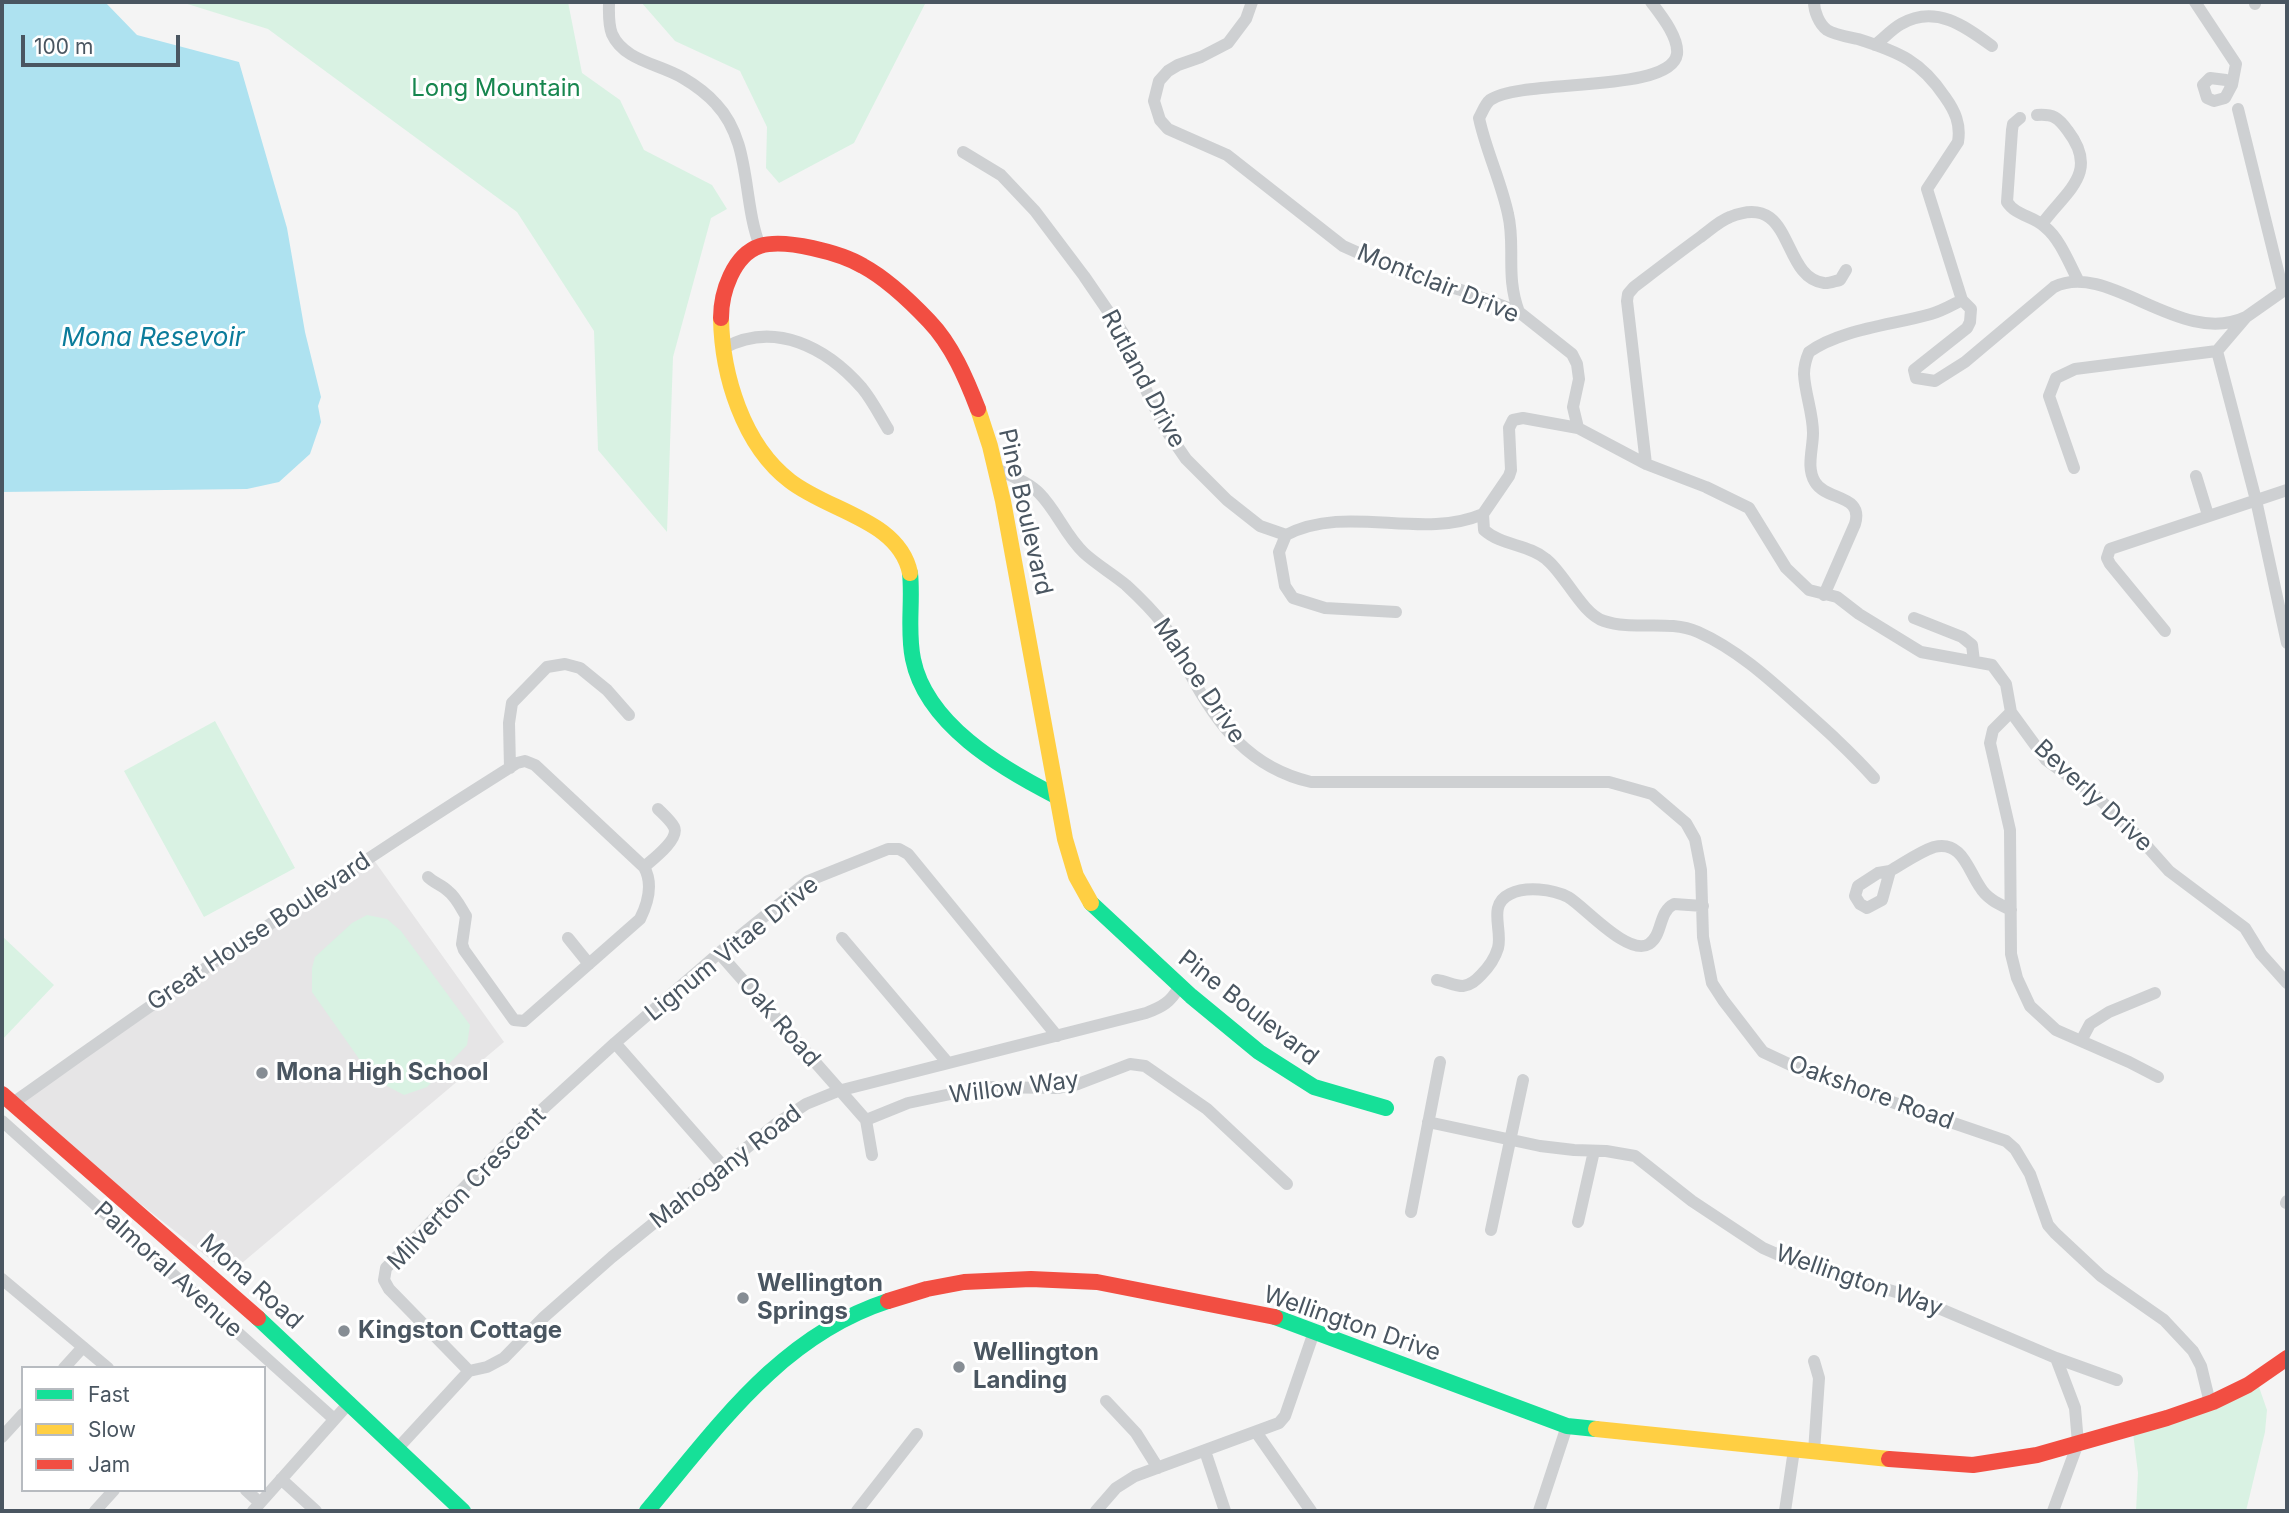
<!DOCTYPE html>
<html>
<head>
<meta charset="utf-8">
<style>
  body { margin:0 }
  #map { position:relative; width:2289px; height:1513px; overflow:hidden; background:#f4f4f4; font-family:Inter,sans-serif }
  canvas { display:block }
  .frame { position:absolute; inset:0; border:4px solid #4a5661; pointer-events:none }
  .legend { position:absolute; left:21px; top:1366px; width:245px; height:126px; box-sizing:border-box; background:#fff; border:2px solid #b7bbc0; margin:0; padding:9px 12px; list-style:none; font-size:21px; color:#4a5661 }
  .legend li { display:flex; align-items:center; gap:14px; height:35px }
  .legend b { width:35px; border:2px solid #b7bbc0 }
  .scale { position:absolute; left:21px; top:35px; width:159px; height:32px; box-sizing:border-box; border:4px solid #4a5661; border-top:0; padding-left:9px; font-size:21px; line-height:24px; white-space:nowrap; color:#4a5661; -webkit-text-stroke:5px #fff; paint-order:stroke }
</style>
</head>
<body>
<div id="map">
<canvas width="2289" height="1513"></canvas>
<div class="frame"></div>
<ul class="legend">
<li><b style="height:9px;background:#16e098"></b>Fast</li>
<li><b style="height:9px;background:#ffcf43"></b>Slow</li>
<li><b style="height:9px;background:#f24e42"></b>Jam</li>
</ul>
<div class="scale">100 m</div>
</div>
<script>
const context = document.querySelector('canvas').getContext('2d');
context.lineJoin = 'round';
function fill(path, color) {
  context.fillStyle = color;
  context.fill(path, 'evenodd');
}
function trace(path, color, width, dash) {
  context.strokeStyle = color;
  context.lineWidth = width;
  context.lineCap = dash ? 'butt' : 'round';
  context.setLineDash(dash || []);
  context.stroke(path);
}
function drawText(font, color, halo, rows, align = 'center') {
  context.font = font + ' Inter,sans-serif';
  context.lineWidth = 6;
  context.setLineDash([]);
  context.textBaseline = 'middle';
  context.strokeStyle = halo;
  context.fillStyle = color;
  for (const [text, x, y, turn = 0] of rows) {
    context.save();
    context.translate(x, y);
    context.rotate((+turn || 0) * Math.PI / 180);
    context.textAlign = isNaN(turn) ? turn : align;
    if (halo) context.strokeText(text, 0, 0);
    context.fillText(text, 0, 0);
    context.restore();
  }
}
fill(new Path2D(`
  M371,856l133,186 -275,232 -216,-171z`), '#e6e5e6');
fill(new Path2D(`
  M181,2h387l14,71 38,27 24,50 68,35 15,24 -16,9 -38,139 -6,175 -69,-82 -4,-119 -77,-119 -249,-183z
  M641,2h285l-72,141 -75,40 -13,-15 1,-41 -27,-56 -65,-30z
  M215,721l80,147 -91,49 -80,-146z
  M367,915l20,4 14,12 69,94 -3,20 -40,42 -23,8 -17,-9 -25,-23 -50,-71v-24l3,-11 37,-34z
  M2,936l52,49 -52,55z
  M2259,1387l8,23 -2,22 -19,79h-110l2,-38 -5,-40z`), '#d9f2e3');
fill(new Path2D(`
  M2,2h103l32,33 102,27 48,166 18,104 16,65 -3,9 3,16 -11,32 -31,28 -32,7 -245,3z`), '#aee2f0');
trace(new Path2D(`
  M609,2c0,10 -1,22 3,32 12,27 48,30 71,44 12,7 24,16 33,26 36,38 26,97 44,142
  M1252,2l-6,17 -18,24 -27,14 -23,8 -10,6 -9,10 -5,20 6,19 8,9 59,26 116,91 58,26 63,19 55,21 53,42 5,10 2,15 -6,28 5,21 68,36 60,23 43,21 37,60 23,22 28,7 22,17 62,38 71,13 14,19 5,28 35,48 51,37 40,38 32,36 76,57 16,26 26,29
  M1814,2c0,9 5,22 13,28 8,5 22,7 31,9 41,13 63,22 87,58 10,14 16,27 13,45l-31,47 35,111
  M2195,2l41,62 -4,21 -7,13 -11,3 -7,-3 -4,-13 7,-7 16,2 6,5
  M2255,2v2
  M1875,45c9,-7 17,-16 26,-21 34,-20 64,2 91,22
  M2238,109l45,182
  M2037,115c16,-1 21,2 31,16 32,42 -2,60 -26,93
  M2020,118l-7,6 -1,6 -5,72c9,14 27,14 38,25 15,12 24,36 33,53
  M963,152l38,23 34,36 49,65 39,57 22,55 21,42 20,29 41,41 33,26 26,9c62,-32 134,6 197,-21
  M1519,312c-14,-37 -3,-65 -11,-98 -7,-33 -22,-63 -29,-96 3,-5 6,-14 11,-18 31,-22 181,-6 187,-46 2,-17 -17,-40 -26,-52
  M724,348c51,-28 103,0 138,40 10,12 18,28 26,41
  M2217,351l39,149 31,143
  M1578,428l-55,-10 -10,2 -4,8 2,42 -2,6 -26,38 1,16c18,16 44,14 62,29 19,15 36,55 58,62 30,10 64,-2 94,11 38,17 69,45 99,72 27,24 53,47 77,74
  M1646,464l-19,-163 1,-7 6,-7c21,-16 43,-33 65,-49 10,-7 20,-17 31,-21 65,-27 50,61 94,66 4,1 11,-2 16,-3l6,-10
  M2074,468l-25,-72 7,-18 19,-9 142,-18 29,-34 37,-26 4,-1
  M997,469c14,7 31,13 42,24 18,18 26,42 45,60 13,12 29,21 42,32 13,12 27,26 37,39 11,14 18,32 26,48 28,53 61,96 122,110h298l43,12 34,29 9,16 6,31 2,67 9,46 11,17 40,52 47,22 196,67 9,8 15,25 18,51 7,8 46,43 63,44 29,31 8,15 9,37
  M2196,476l12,39
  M1286,535l-7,17 6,34 8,12 32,10 71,4
  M1824,595l31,-71c9,-30 -29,-23 -40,-42 -9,-14 -2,-33 -2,-49 0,-20 -8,-39 -9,-59 0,-8 2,-15 5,-22 32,-23 84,-27 122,-38 11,-3 21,-9 31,-14l9,9 -1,13 -3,6 -53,42 2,8 19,3 30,-19 89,-75c55,-27 126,61 192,30
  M1914,618l48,19 10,8 2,16
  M2165,631l-55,-67 -3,-6 3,-9 177,-59
  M2011,712l-18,18 -3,13 20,87 1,124 6,24 13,28 26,24 73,32 29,15
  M510,768l-1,-45 3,-20 35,-36 18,-3 15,4 27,22 22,25
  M644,867c8,-7 36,-28 30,-40 -3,-6 -11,-13 -16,-18
  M1890,871l-12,2 -20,13 -3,10 5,8 7,4 15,-8 8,-29c14,-8 29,-19 44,-24 28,-7 34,23 46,40 7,12 19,17 31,23
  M568,938l21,26
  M842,938l105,124
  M719,953l147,167 6,35
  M1437,980c9,1 17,6 26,6 8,-1 13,-6 18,-11 7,-7 14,-17 17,-27 5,-18 -11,-43 12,-54 16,-8 42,-5 58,3 16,9 60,60 81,47 14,-9 9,-32 25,-40l29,2
  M2081,1041l9,-17 19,-12 46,-19
  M615,1043l109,124
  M13,1103c165,-118 332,-232 504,-340l8,-2 10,4 109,102c9,16 4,36 -4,52l-116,102 -10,-1 -50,-70 -2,-6 4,-28c-5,-8 -10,-19 -18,-25 -6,-6 -14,-8 -20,-14
  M866,1120l42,-17 76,-16 73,1 21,-4 52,-20 15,2 62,43 80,75
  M2,1121l332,298
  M1428,1122l112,24 34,4 32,1 29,5 57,45 71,47 41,18 106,30 146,62 19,50 3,35 -25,68
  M2286,1203l1,-2
  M1411,1212l29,-150
  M1578,1222l16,-71
  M1491,1230l32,-150
  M2,1279l106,89
  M2056,1358l61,22
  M1814,1361l5,17 -5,74
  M64,1368l19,-21
  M469,1371l-80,-82 -5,-9 2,-12 136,-140 93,-85 104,-90 89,-72 80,-32h11l9,5 149,182
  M469,1371l18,-4 17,-9 40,-41 68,-60 164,-133 30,-20 32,-13 308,-78c16,-6 25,-11 33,-26
  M1106,1401l30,32 22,35
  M1256,1432l55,79
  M2,1437l21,-23
  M398,1448l71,-77
  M1205,1451l20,60
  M281,1479l35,32
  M246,1490l14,13
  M95,1511l19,-21
  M253,1511l97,-109
  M857,1511l60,-77
  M1096,1511l20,-23 19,-12 144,-53 6,-7 29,-84
  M1539,1511l28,-85
  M1785,1511l9,-61`), '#ced0d2', 12);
trace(new Path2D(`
  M910,573c3,29 -3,57 3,86 13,65 88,109 143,137
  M1091,903l100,93 68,56 55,35 72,21
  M1275,1317l292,109 29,3
  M258,1318l205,193
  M647,1511c70,-83 133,-175 241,-210`), '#16e098', 16);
trace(new Path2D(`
  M721,318c1,57 22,127 69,163 40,31 109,39 120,92
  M978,409l12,37 13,55 62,338 11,37 15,27
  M1596,1429l293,30`), '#ffcf43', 16);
trace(new Path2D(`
  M721,318c0,-25 12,-63 39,-72 25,-8 81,7 103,20 24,13 47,35 66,55 23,24 37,57 49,88
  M2,1094l256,224
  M888,1301l39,-12 37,-7 67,-3 66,3 178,35
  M1889,1459l84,6 64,-10 130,-37 46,-16 35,-17 39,-27`), '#f24e42', 16);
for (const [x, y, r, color] of [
  [262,1073,7,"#868d94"],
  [743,1298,7,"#868d94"],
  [344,1331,7,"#868d94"],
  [959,1367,7,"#868d94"]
]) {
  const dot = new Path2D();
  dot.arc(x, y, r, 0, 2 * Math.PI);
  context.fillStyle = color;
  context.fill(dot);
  trace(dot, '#fff', 2.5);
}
drawText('24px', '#17864f', '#fff', [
  ["Long Mountain",496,89]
]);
drawText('24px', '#4a5661', '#fff', [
  ["Montclair Drive",1438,284,22],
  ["Rutland Drive",1143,379,62],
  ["Pine Boulevard",1025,512,77],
  ["Mahoe Drive",1199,681,56],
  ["Beverly Drive",2093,796,43],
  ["Great House Boulevard",259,932,-34],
  ["Lignum Vitae Drive",732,949,-39],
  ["Pine Boulevard",1248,1008,38],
  ["Oak Road",779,1022,49],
  ["Willow Way",1014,1088,-7],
  ["Oakshore Road",1871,1093,20],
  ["Mahogany Road",726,1167,-38],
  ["Milverton Crescent",467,1189,-46],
  ["Palmoral Avenue",168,1270,42],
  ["Wellington Way",1859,1281,19],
  ["Mona Road",251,1282,42],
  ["Wellington Drive",1352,1324,19]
]);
drawText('bold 24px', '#4a5661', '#fff', [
  ["Mona High School",276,1073],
  ["Wellington",757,1284],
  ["Springs",757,1312],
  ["Kingston Cottage",358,1331],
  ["Wellington",973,1353],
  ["Landing",973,1381]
], 'left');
drawText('italic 26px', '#0c7c9b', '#fff', [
  ["Mona Resevoir",153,338]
]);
</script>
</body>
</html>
